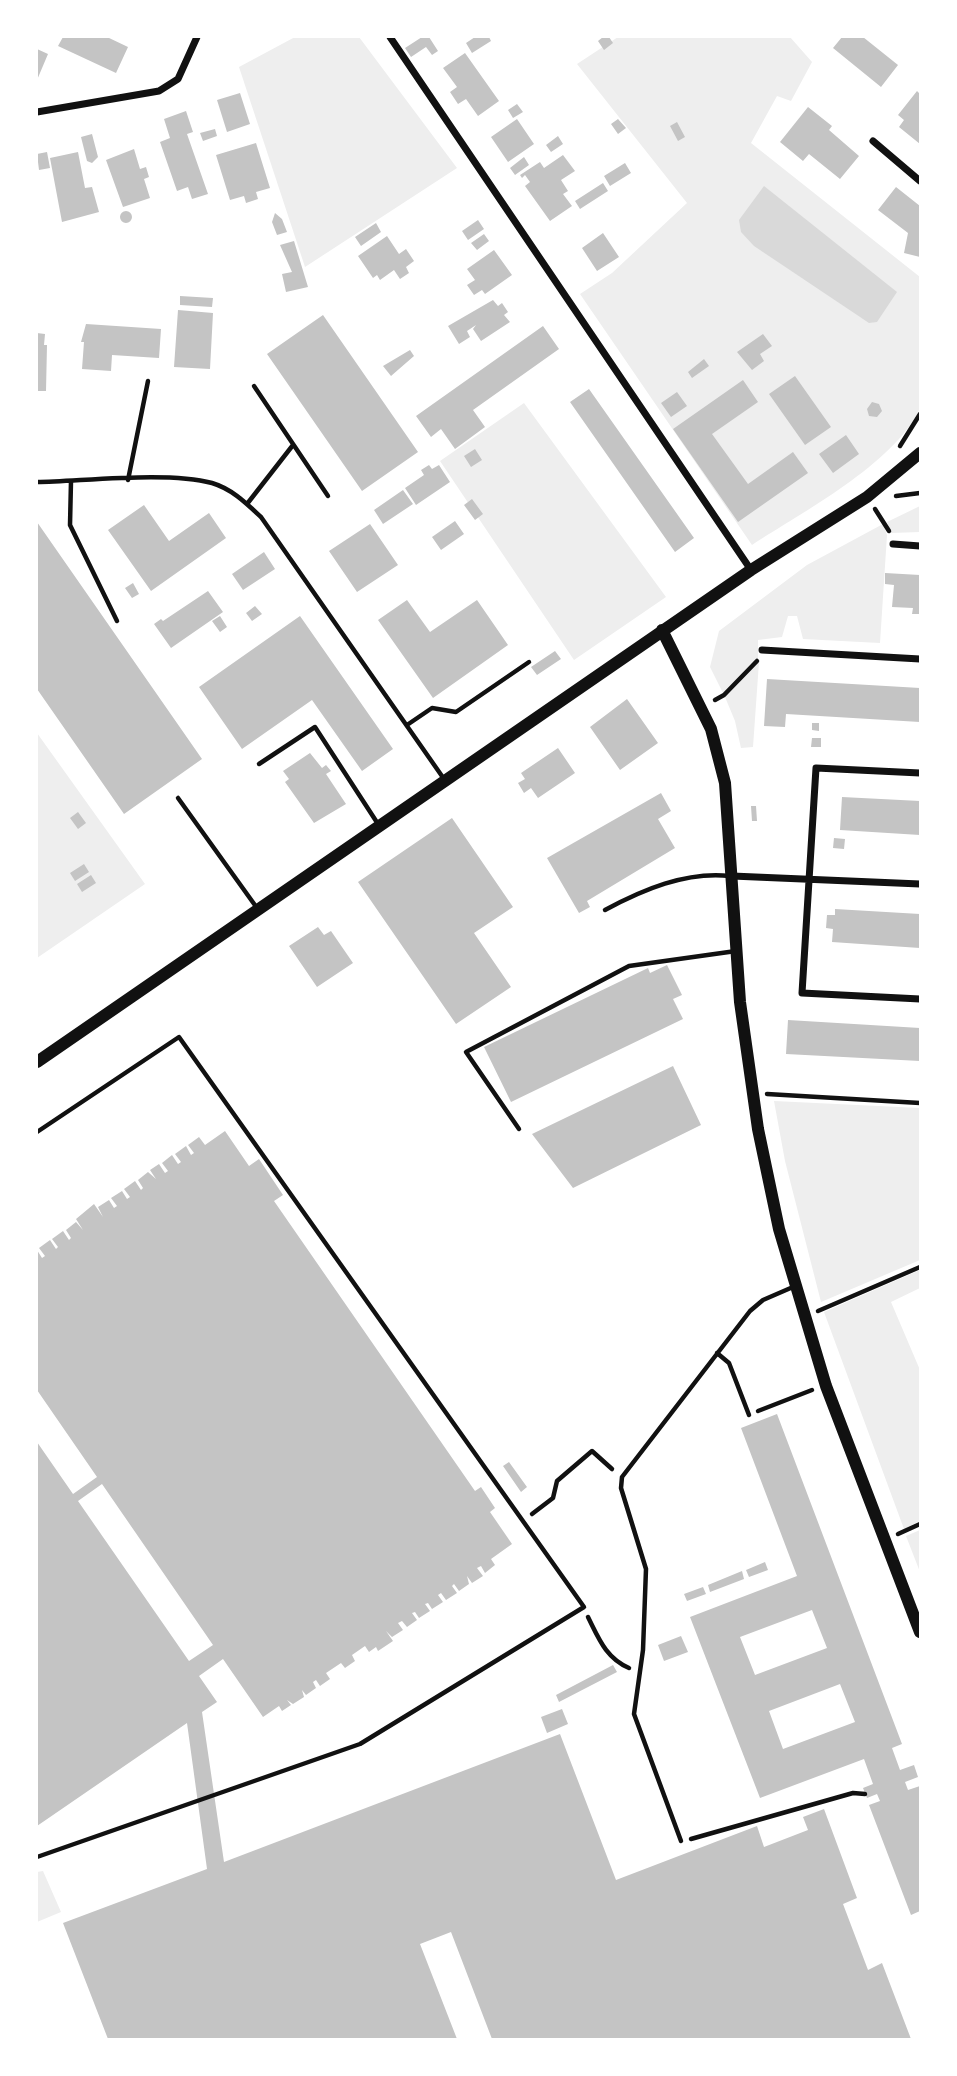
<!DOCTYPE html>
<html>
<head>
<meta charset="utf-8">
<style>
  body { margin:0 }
  #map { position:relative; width:957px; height:2076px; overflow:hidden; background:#fff; font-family:Jost,sans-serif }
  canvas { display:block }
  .frame { position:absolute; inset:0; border:38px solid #fff; pointer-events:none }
</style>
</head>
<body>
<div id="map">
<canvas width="957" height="2076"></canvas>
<div class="frame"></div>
</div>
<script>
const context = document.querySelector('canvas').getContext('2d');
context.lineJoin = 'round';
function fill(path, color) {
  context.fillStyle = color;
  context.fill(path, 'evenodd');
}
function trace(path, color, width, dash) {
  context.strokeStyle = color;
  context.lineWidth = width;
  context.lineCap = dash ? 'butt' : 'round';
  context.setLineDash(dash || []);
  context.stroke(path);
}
fill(new Path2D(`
  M295,37h64l98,131 -152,99 -66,-200z
  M618,37h172l22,25 -21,39 -14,-5 -26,47 169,134v132c-28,56 -116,102 -168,136l-172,-251 32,-21 75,-70 -110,-139z
  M524,403l142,194 -92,63 -134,-199z
  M920,506v26l-29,1 -4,-11z
  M883,524l4,11 -7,108 -77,-4 -6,-23h-9l-6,21 -24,3v19l-35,34 -13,-26 9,-36 88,-66z
  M759,662l-6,85 -12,1 -6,-27 -10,-24z
  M37,733l108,151 -108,74z
  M774,1101l146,7v152l-99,42 -36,-141z
  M920,1270v18l-29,14 29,68v151l-16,8 -80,-217z
  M920,1530v42l-14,-36z
  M43,1871l18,41 -24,10v-50z`), '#eee');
fill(new Path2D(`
  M764,186l133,106 -20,30 -8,1 -115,-77 -13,-14 -2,-12z`), '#d9d9d9');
fill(new Path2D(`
  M63,37h44l21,10 -12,26 -58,-27z
  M422,37h7l9,14 -6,4 -6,-8 -15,10 -6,-9z
  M475,37h14l2,4 -19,12 -6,-10z
  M603,37h6l4,6 -9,7 -6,-9z
  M842,37h21l35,28 -17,22 -48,-39z
  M37,49l11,5 -11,26z
  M465,53l34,48 -21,15 -12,-17 -8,5 -8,-12 7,-5 -14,-19z
  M917,91l3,3v50l-21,-17 5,-7 -6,-5z
  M240,93l10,31 -23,8 -10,-32z
  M517,104l6,8 -10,6 -5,-8z
  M808,107l24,19 -3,4 30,26 -19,23 -31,-25 -6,7 -23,-19z
  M186,111l7,21 -6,2 21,60 -16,5 -4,-12 -11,4 -17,-49 10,-4 -6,-19z
  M517,119l17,25 -26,18 -17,-25z
  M618,119l8,9 -8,6 -7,-10z
  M677,122l8,15 -7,4 -8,-15z
  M215,129l2,7 -14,5 -3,-8z
  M92,134l6,23 -6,6 -5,-2 -6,-24z
  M558,136l5,8 -12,8 -5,-7z
  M256,143l14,45 -14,4 2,7 -12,4 -2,-7 -14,4 -14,-45z
  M134,149l6,20 6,-2 3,10 -5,2 6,19 -27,9 -17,-47z
  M47,152l3,16 -11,2 -2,-16z
  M78,152l7,36 7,-1 7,25 -37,10 -12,-64z
  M563,155l12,16 -14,9 7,11 -5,3 9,12 -22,15 -25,-35 5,-4 -5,-7 -3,3 -2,-3 20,-13 4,6z
  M524,157l5,8 -14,10 -5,-7z
  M625,163l6,10 -21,13 -6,-10z
  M603,183l5,8 -28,18 -5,-8z
  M896,187l24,19v51l-16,-4 4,-20 -30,-23z
  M120 217a6 6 0 1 1 12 0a6 6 0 1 1-12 0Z
  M275,213l7,6 5,13 -10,3 -5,-13z
  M478,220l6,9 -16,11 -6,-9z
  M376,223l5,9 -20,14 -6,-9z
  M603,233l16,24 -22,14 -15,-23z
  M484,234l5,7 -12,9 -6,-7z
  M387,236l12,18 7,-5 8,12 -8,6 3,6 -9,6 -6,-9 -14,10 -3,-5 -4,3 -15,-22z
  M294,241l14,46 -22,5 -4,-18 10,-2 -12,-27z
  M494,250l18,25 -27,19 -3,-4 -8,5 -7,-10 8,-5 -8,-11z
  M180,296l33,2 -1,9 -32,-2z
  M493,300l5,6 4,-3 6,9 -4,3 6,7 -29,19 -8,-12 3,-4 -9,6 3,6 -11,7 -11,-18z
  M178,310l35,3 -3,56 -36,-2z
  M323,315l95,137 -56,39 -95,-137z
  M86,324l75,5 -2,29 -47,-3 -1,16 -29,-2 2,-27h-3z
  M543,326l16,23 -86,61 12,17 -30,22 -14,-20 -10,8 -15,-21z
  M37,333l8,1 -1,11h3l-1,46h-9z
  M763,334l9,12 -12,8 4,7 -12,9 -15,-18z
  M410,350l4,6 -23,20 -8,-10z
  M704,359l5,7 -17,12 -4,-6z
  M795,376l36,51 -26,18 -36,-51z
  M743,380l15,22 -46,32 36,50 45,-32 15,21 -70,49 -65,-93z
  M589,389l105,149 -19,14 -105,-150z
  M677,392l10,14 -16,11 -10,-14z
  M872,402l7,2 3,7 -5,6 -8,-1 -2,-7z
  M846,435l13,19 -26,19 -14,-19z
  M475,449l7,11 -11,7 -7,-11z
  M429,465l3,4 7,-4 11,17 -34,23 -11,-17 19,-13 -3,-5z
  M403,490l10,14 -30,20 -9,-14z
  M472,499l11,15 -8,6 -11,-15z
  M144,505l25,36 40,-28 17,25 -75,53 -43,-61z
  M455,521l9,13 -23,16 -9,-13z
  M37,522l165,237 -78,55 -87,-125z
  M370,524l28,41 -41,27 -28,-41z
  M264,552l11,17 -32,21 -11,-16z
  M885,573l35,2v39h-8l1,-6 -21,-1 2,-22 -9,-1z
  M133,583l6,11 -7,4 -7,-10z
  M208,591l15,21 -52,36 -17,-24 7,-5 2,2z
  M407,600l23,32 47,-32 31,45 -75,53 -55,-78z
  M255,606l7,8 -10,7 -6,-8z
  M220,616l7,11 -7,5 -8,-11z
  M300,616l93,133 -31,22 -50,-71 -70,49 -43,-62z
  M555,651l6,8 -24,16 -6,-8z
  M767,679l153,9v34l-134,-8 -1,13 -21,-1z
  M627,699l31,44 -38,27 -30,-43z
  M812,723h7v8l-7,-1z
  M812,738h9v9h-10z
  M558,748l17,25 -37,25 -7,-10 -7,5 -6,-10 7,-4 -4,-6z
  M310,753l12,15 4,-3 5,6 -5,3 20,30 -32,19 -29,-41 4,-3 -6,-8z
  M661,793l10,18 -13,8 17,29 -88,53 3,6 -11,6 -32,-55z
  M842,797l78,4v34l-80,-5z
  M751,806h5l1,15h-5z
  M78,812l8,11 -8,6 -8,-11z
  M452,818l61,89 -39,26 37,54 -55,37 -98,-142z
  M834,838l11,1 -1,10 -11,-1z
  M84,864l5,8 -14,9 -5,-8z
  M91,875l5,8 -14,9 -5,-8z
  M835,909l85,5v34l-88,-6 1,-13 -7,-1 1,-13h8z
  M318,927l6,8 7,-4 22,32 -36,24 -28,-41z
  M667,965l15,30 -9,4 10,20 -172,83 -27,-55 164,-79 2,5z
  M788,1020l132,8v33l-134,-7z
  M673,1066l28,59 -128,63 -41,-54z
  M225,1131l24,35 10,-7 24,36 -9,6 201,290 6,-4 14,21 -5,4 22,32 -21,15 4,6 -10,8 -4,-7 -4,2 6,8 -11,7 -5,-7 2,8 -10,7 -5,-7 -2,2 5,7 -11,7 -5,-7 -3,2 5,7 -11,7 -4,-6 -3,1 5,7 -11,7 -4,-6 -3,1 5,7 -10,7 -5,-6 -4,2 5,7 -11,7 -6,-6 7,10 -15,10 -2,-4 -7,5 -4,-6 -13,9 3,6 -10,7 -4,-5 -15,10 4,6 -10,7 -4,-6 -3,2 3,6 -10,7 -4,-5 2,7 -11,7 -6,-4 4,5 -9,6 -3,-5 -16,11 -40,-58 -24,17 18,26 -15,10 22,150 336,-128 56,146 141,-54 7,21 44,-17 -5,-13 21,-8 33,89 -14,6 25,66 14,-7 29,76h-419l-41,-107 -31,12 37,95h-349l-45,-116 144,-54 -20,-146 -150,103v-384l36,52 24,-17 -60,-87v-140l5,8 3,-2 -6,-8 11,-8 6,9 2,-2 -6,-8 11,-8 6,9 2,-2 -5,-8 10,-8 7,8 -7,-11 18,-15 9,13 -5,-10 11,-7 5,8 3,-2 -6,-8 11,-7 5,8 3,-2 -6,-8 11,-8 6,9 2,-2 -5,-8 10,-8 8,7 -6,-9 9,-6 6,9 3,-2 -6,-8 10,-8 6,9 3,-2 -6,-8 11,-8 5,9 3,-2 -6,-8 11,-8 6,8zM102,1484l111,161 -24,16 -111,-160z
  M777,1414l125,330 -10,4 8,22 14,-5 4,12 -13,5 3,8 12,-4v125l-9,4 -42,-110 11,-4 -3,-7 -10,4 -4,-10 10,-4 -9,-25 -104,39 -70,-181 107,-41 -56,-148zM812,1610l15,38 -72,27 -15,-38zM840,1684l15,38 -72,27 -14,-38z
  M509,1462l18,25 -6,5 -18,-26z
  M765,1562l3,8 -19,7 -3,-7z
  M742,1571l2,8 -34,13 -2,-7z
  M703,1587l3,7 -19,7 -3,-7z
  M681,1636l7,16 -24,9 -6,-16z
  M613,1665l4,7 -58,30 -3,-7z
  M562,1709l6,15 -21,9 -6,-16z`), '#c4c4c4');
trace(new Path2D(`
  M900,446l20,-32
  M896,496l24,-3
  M875,509l14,22
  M715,700l9,-5 33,-34
  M767,1094l153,9
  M818,1311l102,-44
  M758,1411l54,-21
  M532,1514l21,-16 4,-17 35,-30 20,18
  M898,1534l22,-10
  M588,1617c11,22 18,41 41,51
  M691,1839l162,-46 12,1`), '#111', 4.5);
trace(new Path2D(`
  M254,386l74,110
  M128,480l20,-99
  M71,481l-1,44 47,96
  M37,482c48,-1 131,-11 175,1 20,6 34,20 49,34l183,262
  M247,504l46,-59
  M407,725l25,-17 24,4 73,-50
  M259,764l56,-37 63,97
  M178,798l79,110
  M605,910c37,-20 81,-39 125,-34
  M519,1129l-53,-77 163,-86 107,-15
  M37,1132l142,-95 405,570 -224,137 -323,113
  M717,1353l12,10 20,52
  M681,1841l-47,-127 9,-64 3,-81 -25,-81 1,-11 128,-166 13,-11 30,-13`), '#111', 4.5);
trace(new Path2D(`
  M390,37l361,533
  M37,112l122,-21 19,-12 19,-42
  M873,141l47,40
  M893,544l27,2
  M762,650l158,9
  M920,773l-104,-5 -14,225 118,6
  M732,876l188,8`), '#111', 7);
trace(new Path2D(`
  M662,630l49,99 14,54 15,219 18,127 21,100 47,157 94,246
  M37,1062l714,-492 116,-73 53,-44`), '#111', 12);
</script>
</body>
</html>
